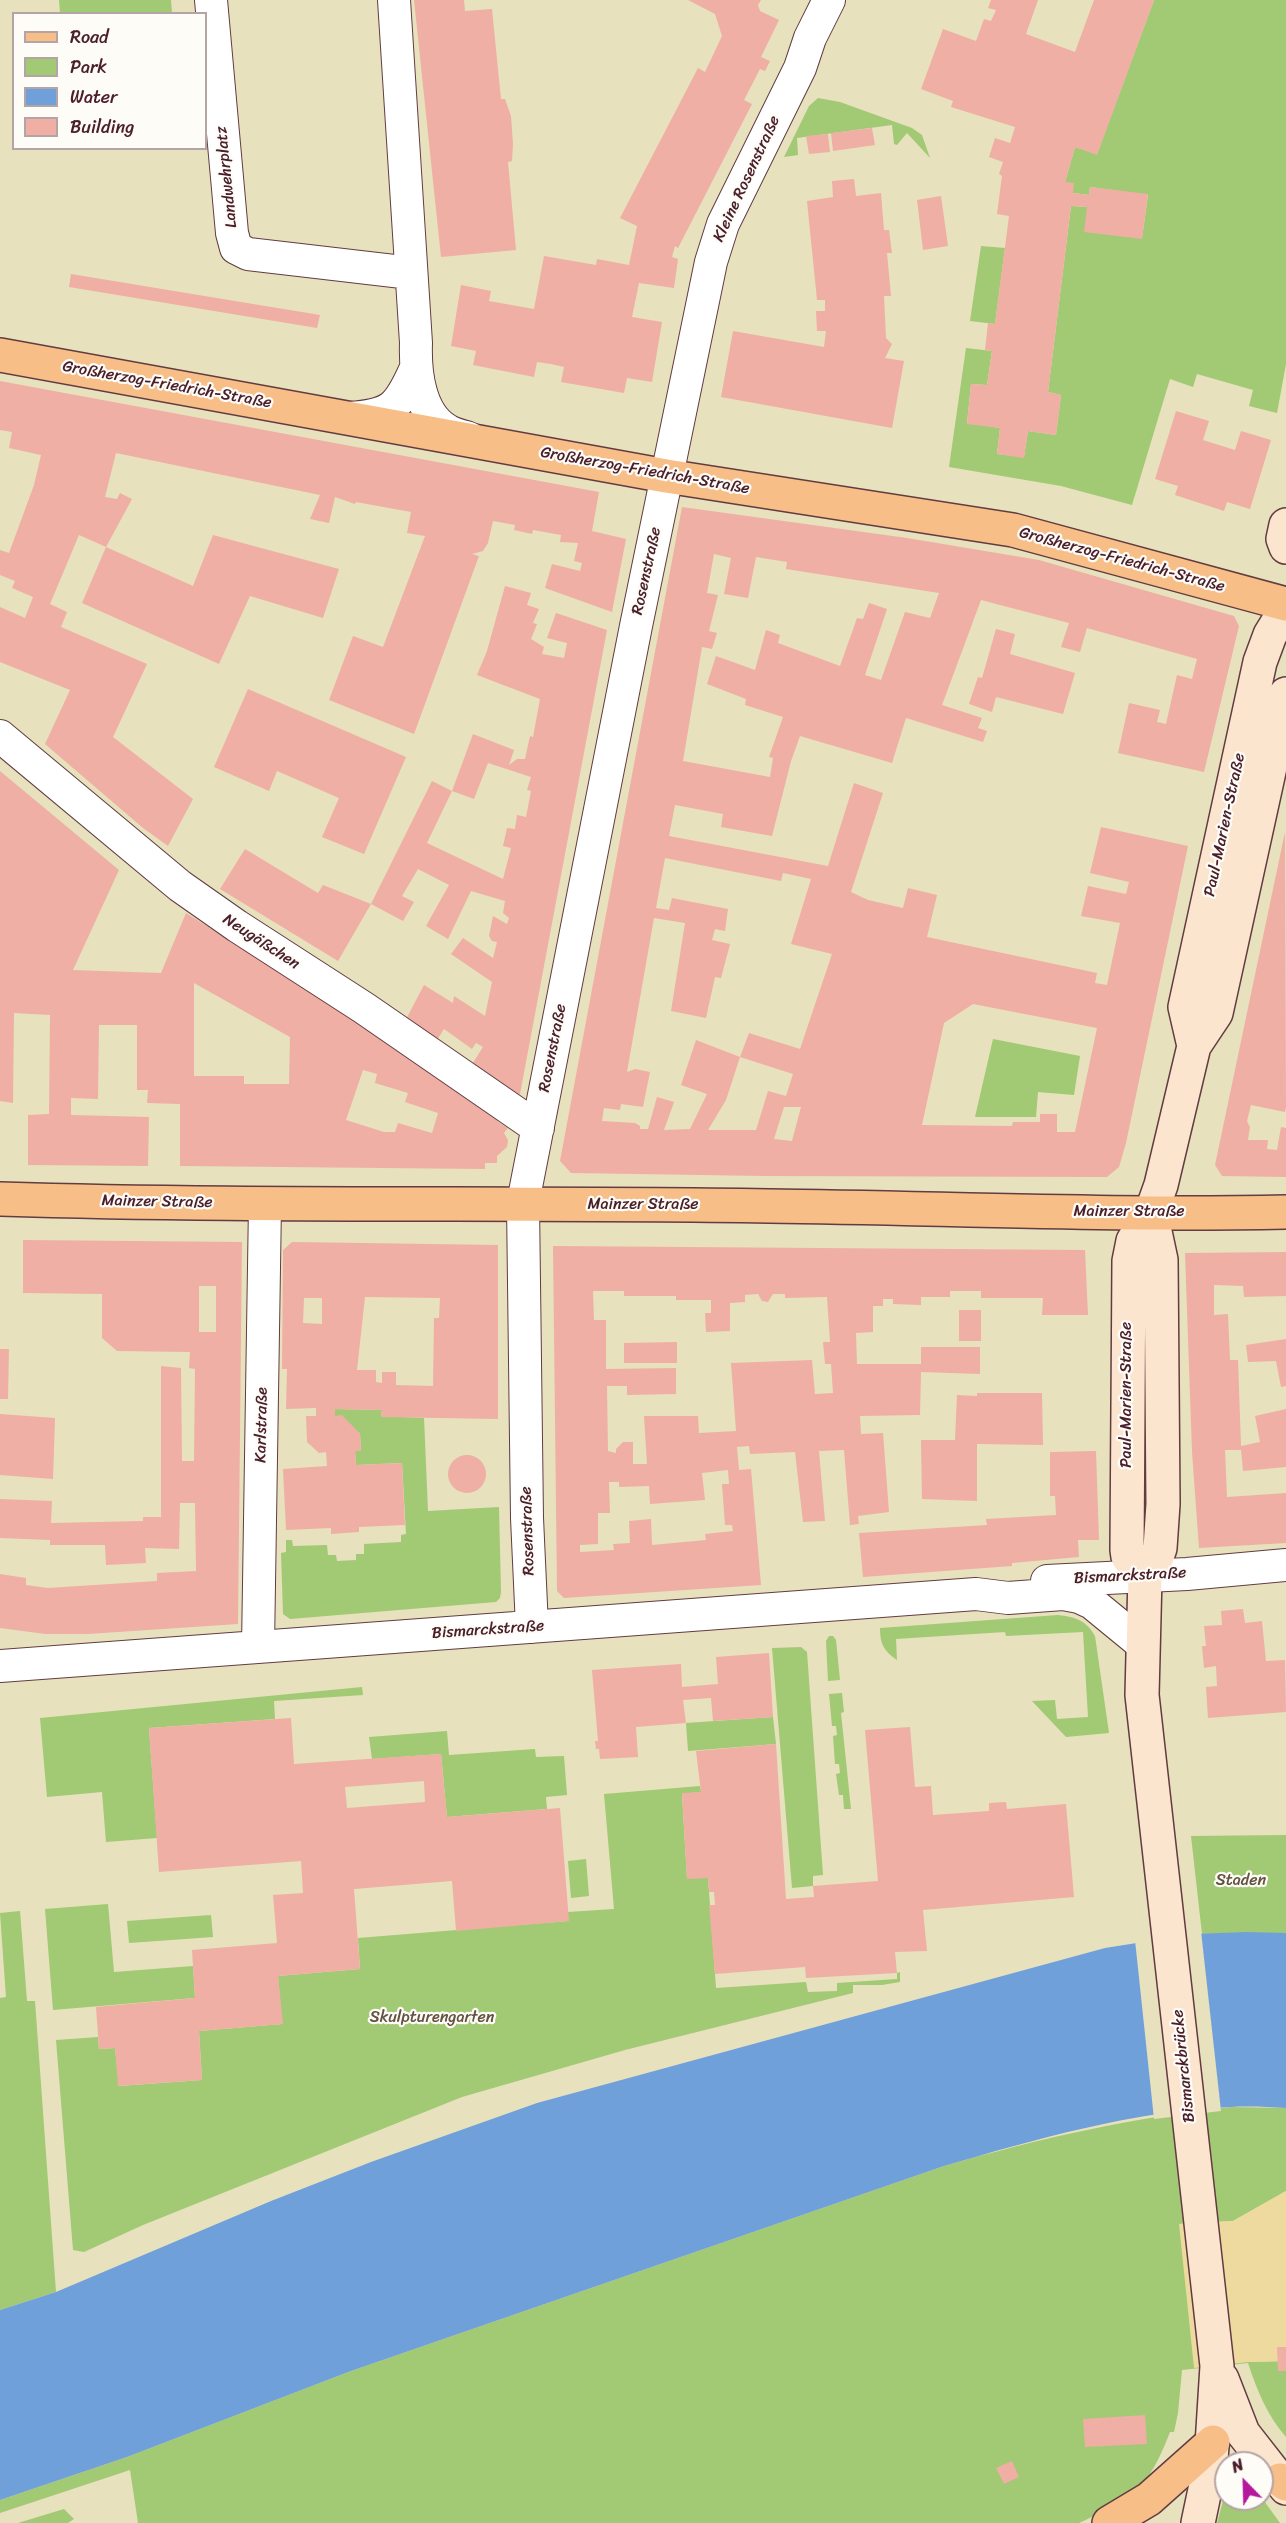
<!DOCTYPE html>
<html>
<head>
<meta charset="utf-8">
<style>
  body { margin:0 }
  #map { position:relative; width:1286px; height:2523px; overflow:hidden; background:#e7e1bd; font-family:Sriracha,sans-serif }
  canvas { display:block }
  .legend { position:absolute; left:12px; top:12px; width:195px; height:138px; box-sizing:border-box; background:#fdfcf7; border:2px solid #b5a4a5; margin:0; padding:8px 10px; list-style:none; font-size:18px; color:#4a1f2b }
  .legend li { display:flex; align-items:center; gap:12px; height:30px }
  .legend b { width:30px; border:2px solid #b5a4a5 }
  .north { position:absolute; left:1214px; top:2451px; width:60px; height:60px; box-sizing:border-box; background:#fdfcf7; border:2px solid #b5a4a5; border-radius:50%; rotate:337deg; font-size:16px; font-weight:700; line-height:24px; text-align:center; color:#4a1f2b }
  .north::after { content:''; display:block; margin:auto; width:21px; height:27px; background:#b5179e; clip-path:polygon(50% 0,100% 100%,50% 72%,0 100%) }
</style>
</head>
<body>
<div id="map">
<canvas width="1286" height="2523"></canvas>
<ul class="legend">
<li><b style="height:8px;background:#f7be88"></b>Road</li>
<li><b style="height:16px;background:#a2c974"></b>Park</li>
<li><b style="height:16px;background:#70a0d9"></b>Water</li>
<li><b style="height:16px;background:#efafa5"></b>Building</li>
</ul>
<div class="north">N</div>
</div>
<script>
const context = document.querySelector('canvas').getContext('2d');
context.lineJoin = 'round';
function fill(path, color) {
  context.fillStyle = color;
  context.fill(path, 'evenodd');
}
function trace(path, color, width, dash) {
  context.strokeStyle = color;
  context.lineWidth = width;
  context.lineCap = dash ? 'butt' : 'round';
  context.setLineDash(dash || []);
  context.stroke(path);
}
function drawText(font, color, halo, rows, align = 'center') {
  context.font = font + ' Sriracha,sans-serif';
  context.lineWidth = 4.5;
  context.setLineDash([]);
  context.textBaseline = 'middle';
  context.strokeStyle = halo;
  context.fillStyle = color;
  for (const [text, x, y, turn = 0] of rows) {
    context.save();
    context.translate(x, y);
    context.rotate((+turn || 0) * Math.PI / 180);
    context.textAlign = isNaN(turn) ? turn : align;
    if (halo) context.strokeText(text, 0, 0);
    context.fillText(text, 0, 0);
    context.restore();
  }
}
fill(new Path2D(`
  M59,0h112l1,13h-112z
  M1154,0h132v364l-9,49 -28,-7 4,-16 -56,-16 -4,13 -23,-8 -38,126 -71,-19 -112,-19 17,-119 26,3 -5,34 -16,-1 -4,39 33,5 -3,26 27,3 4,-26 28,4 5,-40 -13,-3 23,-186 16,1 55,31 6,-43 -58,-8 -1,8 -16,-2 -8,-11 10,-35 22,7z
  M818,98l22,4 72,26 10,7 8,23 -23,-25 -10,12 -3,-1 -2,-19 -95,13 1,17 -14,2 25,-51z
  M981,246l24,2 -10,76 -25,-3z
  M993,1039l87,17 -6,39 -36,-3 -2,25h-61z
  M335,1409l47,1 -1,6 43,2 4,93 71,-4 2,85 -1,6 -4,4 -206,17 -7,-5 -2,-61 5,-1v-12h6l1,6 34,-1 1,10h8l1,6 19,-1v-6h8v-10l37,-2v-7l5,-1 -4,-71 -46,2 -1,-14h6l-1,-17 -18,-18h-7z
  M1058,1615c17,2 28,5 37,21l14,97 -43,4 -34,-36 23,-1 2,19 31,-2 -5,-85 -77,4 -1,-4 -109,7 1,21c-13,-9 -17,-16 -17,-32z
  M829,1636h4l3,4 4,40 -12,1 -2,-40z
  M801,1647l6,5 16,223 -10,1v10l-21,2 -20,-240z
  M362,1687l1,8 -89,6 1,18 -126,9 8,110 -51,4 -4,-50 -55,5 -7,-79z
  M842,1693l2,19 -3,1 10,96h-7l-1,-14h-4l-3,-21 4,-1 -1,-9h-4l-2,-28 4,-1 -1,-9h-4l-3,-32z
  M773,1717l3,27 -88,7 -2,-28z
  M447,1731l2,24 86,-6 1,8 28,-1 3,39 -21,2 1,12 -100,8 -6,-63 -69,5 -3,-22z
  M700,1786l1,6 -19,2 5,84h21l8,110 90,-6 2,10 29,-1v-8l60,-4v-6l3,-1v10l-18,3h-29v8l-228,57 -163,47 -319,128 -59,27 -11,-2 -17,-210 42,-3 1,12 16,-1 4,38 83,-6 -3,-49 83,-7 -4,-48 82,-7 -2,-31 210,-17v-9l46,-3 -10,-115z
  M1286,1835v98l-84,1 -11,-98z
  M586,1859l3,37 -18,2 -3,-37z
  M108,1904l6,68 79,-6 2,32 -142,12 -8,-101z
  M20,1911l7,90h8l21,291 -56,18v-312l6,-1 -6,-84z
  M211,1915l2,22 -84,6 -2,-22z
  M1231,2107l55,1v83l-53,30 -54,3 69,138 38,-1v76c-18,-20 -30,-49 -38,-74l-66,7 -4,43 -4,19h-4c-7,18 -16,40 -30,54 -14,14 -43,29 -61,37h-941l-8,-53 -130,43v-13l127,-43 224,-86 593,-205c94,-27 189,-49 287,-59z
  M1226,2490v9l36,-1 18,25h-63z
  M64,2509l10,10 -6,4h-50z`), '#a2c974');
fill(new Path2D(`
  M1286,2191v170l-38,1 -54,6 -15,-144 54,-3z`), '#eeda9e');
fill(new Path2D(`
  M1246,1932l40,1v175c-18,-1 -37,-2 -55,-1 -98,4 -194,32 -287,59l-593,205 -224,86 -127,43v-190l56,-18 215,-91 100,-39 166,-59 568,-155 89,-14z`), '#70a0d9');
fill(new Path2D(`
  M1201,1931l20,180 -67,8 -19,-179z`), '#e7e1bd');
fill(new Path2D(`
  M414,0h50l1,11 27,-2 9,90h4l6,17 2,28 -1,17 -4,1 8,88 -75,7z
  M688,0h73l-3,5 2,6 19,9 -18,37 9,4 -5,10 -5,-2 -16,31 8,4 -74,144 -3,-2 -3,11 6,2 -4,29 -35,-5 -7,34 30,5 -10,60 -25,-4 -3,15 -63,-11 3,-15 -13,-3 -14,-2 -3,15 -61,-12 3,-14 -25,-5 10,-61 30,6 -2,10 45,8 10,-53 52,9 1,-6 32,6 8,-39 -17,-8 78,-150 7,4 17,-36 -7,-22z
  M991,0h47l-12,34 49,18 19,-52h60l-57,155 -22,-8 -10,35 9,1 -1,10 16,2 1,-8 58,7 -6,45 -58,-7 3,-25 -16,-1 -23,186 13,3 -5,40 -28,-4 -4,27 -27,-4 3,-26 -33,-4 4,-40 16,1 5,-34 -7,-1 3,-27 7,1 14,-108 -12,-2 5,-38 -3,-2 4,-12 -14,-5 6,-19 15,5 5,-16 -64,-20 2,-6 -32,-12 22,-60 33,12 8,-22 7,2 5,-11 -8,-2z
  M872,128l3,17 -42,6 -2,-18z
  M828,134l2,18 -21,2 -3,-18z
  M854,179l2,17 25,-3 3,37h5l3,23h-5l4,43h-7l2,42 6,6 -7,14 19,3 -12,67 -171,-31 12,-66 91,16 2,-16h-9l-1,-20h9v-11h-8l-10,-99 26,-4 -1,-16z
  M941,196l7,50 -25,4 -6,-50z
  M71,274l249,41 -3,13 -248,-41z
  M0,381l599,111 -7,39 34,8 -14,73 -67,-24 7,-24 28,7 2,-8 -8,-2 4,-18 -18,-1 1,-7 -28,-5 -1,4 -18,-4 1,-5 -22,-4 -5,22 -5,8 -11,3 7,2 -65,178 -85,-34 24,-64 30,11 42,-111 -18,-3 4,-21 -55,-10 -1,2 -20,-7 -6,26 -19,-4 10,-24 -204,-42 -11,44 12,2 3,-6 12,6 -26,48 -27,-12 -29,69 17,8 -6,15 86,37 -34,73 80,62 -25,47 -25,-18 -98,-84 25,-54 -70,-28v-55l25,11 8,-21 -21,-9 3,-7 -15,-6v-25l9,3 25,-68 7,-30 -32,-7 3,-16 -12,-2z
  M1176,411l33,10 -6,19 32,10 6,-19 30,9 -21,69 -23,-7 -3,9 -49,-16 3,-9 -23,-7z
  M682,507l225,31 132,22 195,56 5,10 -35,146 -86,-19 11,-50 31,7 -3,12 9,2 11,-49 15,4 5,-20 -110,-31 -7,24 -19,-5 8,-24 -88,-23 -39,105 40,13 -4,10 9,3 -4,11 -77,-24 -14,45 -92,-27 -9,25 -19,75 -51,-9 2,-13 -48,-9 -6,31 159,30 26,-83 29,10 -32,99 17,8 35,8 5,-20 29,7 -10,42 170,36 -2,10 12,2 13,-62 -39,-7 7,-30 38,8 3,-12 -39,-9 11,-46 87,19 -62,297 -7,24 -12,10 -343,-1 -193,-3 -11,-12zM714,554l17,4 -7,36 24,4 8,-41 31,5 -1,7 153,24 -9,25 -25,-6 -24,68 -16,-5 22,-66 -18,-6 -6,16 -6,-1 -17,48 -62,-23 2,-8 -14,-5 -11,40 -39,-14 -9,28 39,15 -1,6 38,12 -14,40 4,1 -3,19 -87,-16 19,-114 10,2 5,-16 -8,-2 9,-36 -11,-2zM665,858l116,23 2,-8 28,6 -20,65 41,10 -32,95 -51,-16 -9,24 53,17 -7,22 -18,-5 -12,39h-48l18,-30 14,-43 -44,-17 -15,45 26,9 -17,35 -26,1 10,-28 -17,-5 -9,32h-8v-3l-5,-3 -33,-2 2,-13 16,2 1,-6 22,3 7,-35 -15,-3 -8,3 27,-154 31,5 -14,88 35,7 9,-41 6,1 9,-34 -18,-4 3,-11 10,2 3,-22 -56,-11 -3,12 -13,-2zM973,1004l124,24 -22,104h-18v-18h-17v8h-27l-1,4 -90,-1 22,-102zM784,1107h17l-9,34 -18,-2z
  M213,535l126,34 -16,49 -73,-22 -31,68 -137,-61 24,-56 87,39z
  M505,586l26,7 -4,12 12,4 -6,14 4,1 -6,15 13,8 -2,7 22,4 3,-15 -20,-5 9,-25 51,17 -87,464 -9,2 -42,-27 14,-22 -7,-4 -4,6 -28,-20 -10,16 -31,-20 21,-40 29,18 1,-7 31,20 7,-34 -41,-28 12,-16 30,20 4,-16 -5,-1 -3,-5 4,-20 14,8 2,-6 -6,-5 2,-12 -34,-10 -23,48 -22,-13 23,-41 -31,-16 -16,27 12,6 -11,19 -32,-17 61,-123 20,10 -25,52 76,36 8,-31 -8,-2 4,-18 8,1 2,-14 9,2 5,-26 -4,-1 4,-13 -43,-14 -14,36 -22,-8 21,-57 41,16 -5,15 8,-6h8l5,-23 3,1 7,-38 -63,-24 10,-24z
  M996,629l19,5 -5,20 65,19 -12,41 -67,-17 -4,15 -23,-8 9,-27 4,1z
  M248,689l158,68 -42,97 -42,-17 17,-39 -62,-27 -8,20 -55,-24z
  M0,771l119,99 -46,100 88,3 25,-60 188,118 128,85 -4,6 10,6 -4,5 4,7 -1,7 -10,9v7h-12v6l-305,-3v-62l-33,-1 1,-13h-11v-65h-38l-1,74 -27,-1v17l78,2 -1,49 -120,-1v-50l21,-1 1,-99 -36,-2 -1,90 -13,-2zM194,983l96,54 -1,47h-45v-8h-50zM363,1070l14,4 -2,9 33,10 -3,9 33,11 -6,20 -34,-10 -3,9h-11l-38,-12z
  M1285,832l1,275 -1,5 -34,-7 -4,16 3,6 -2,13h20l-1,9 10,1 4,-23 5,1v49l-64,-1 -7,-11z
  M245,849l73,44 5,-8 48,19 -33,57 -118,-72z
  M23,1240l219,2 -4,382 -150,10h-43l-45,-6v-54l26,4v7l22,3 109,-7v-8l39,-2 -1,-68h-15l-1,46 -34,-1 1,15 -40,2 -1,-20h-55v-5l-50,-2v-39l52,2 -1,22 92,-2v-4h18v-151l20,2 1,93h12l1,-92 -6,-1 1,-16 -73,-1 -15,-13v-44l-79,-1zM199,1286h17v46h-17z
  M292,1242l206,3v174l-117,-2 1,-7 -47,-1v7l7,-1 18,19 1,17h-6l1,14 46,-2 3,62 -46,2v5l-28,2v-6l-45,2 -3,-61 44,-3 -1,-14 -7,1 -12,-11 -1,-26h10v-8l-30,1 1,-40h-5l1,-119zM365,1297l75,1 -1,20h-5l-1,68 -37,-1v-13h-14v11l-6,-1v-12h-19zM304,1298h18v26l-19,-1z
  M553,1246l532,4 3,65h-46l1,-17h-62v-7h-31v6h-29v8l-28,-1v-5h-10v7h-10v26l-17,1 1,31h64v-17h59v27l-59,-2 -1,43 -60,1 1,18 22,-1 6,79 -31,4 1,8 -9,1 -6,-75 -25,1 6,70 -22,1 -8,-70 -45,2 -1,-8 -12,1 2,23 12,-1 10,116 -197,13 -7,-7zM593,1291h31v5h52v4h35v13h-6l1,19 24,-1v-28l15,-1v-7l13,-1 4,7 6,1 5,-8h12v4l42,-1 3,45h-7l2,22h6l2,29 -18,1 -3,-34 -81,3 5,68 -37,2 -1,-17h-54l3,48h-14v-22h-10l-7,7v4l-8,-2 -1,-65h20v9l49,-1v-26l-70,1v-49h-12zM728,1470l1,14h-7l3,41h7l1,6 -28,3 1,6 -54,5 -1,-26 -22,2 1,22 -17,1 1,6 -34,2v-7l18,-1v-31h12l-1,-31h10v5l30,-1 1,18 55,-4 -3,-27z
  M1286,1252v44l-42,1 -1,-11 -29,-1v30l14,-1 2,46h8l3,86 19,-4 -5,-26 31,-7v58l-43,4 -2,-21h-16l2,47 59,-4v50l-87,5 -7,-96 -7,-199z
  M959,1310h22v31h-22z
  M1286,1339v47l-5,1 -5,-26 -28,1 -2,-17z
  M677,1342v21h-53v-20z
  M0,1349h9l-1,50h-8z
  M977,1393h65l1,52 -66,-1v57l-55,-2 -1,-59h34l2,-45 20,1z
  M0,1414l55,4 -2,61 -53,-4z
  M1096,1451l3,89h-21l1,17 -67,6v3l-149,11 -4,-44 128,-8 -1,-6 70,-4 -1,-19h-5v-44z
  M448 1474a19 19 0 1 1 38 0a19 19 0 1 1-38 0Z
  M1243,1609l2,14 17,-2 4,40 19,-1 1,52 -78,6 -2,-31 11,-1 -1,-20 -12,2 -2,-22h4l-2,-20 18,-1 -1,-14z
  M769,1653l4,64 -60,4 -2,-23 -28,2 3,23 -50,4 2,30 -38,2 -1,-10h-3l-1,-8h3l-6,-71 89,-6 1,23 36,-3 -2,-27z
  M291,1718l3,46 147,-10 6,63 113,-9 9,113 -113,10 -4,-50 -98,8 6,80 -82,7 5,48 -84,7 3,49 -84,6 -3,-38 -16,1 -3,-42 99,-9 -3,-48 85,-7 -4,-48 30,-2 -2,-32 -142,11 -10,-144zM424,1781l1,21 -78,6 -2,-21z
  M910,1727l5,60 16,-1 2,29 56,-4v-8l17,-1 1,7 59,-5 8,93 -151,13 4,41 -32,1 2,21 -91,5 -1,-11 -90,7 -6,-69h6l-1,-13h-5l-1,-14 -21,1 -5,-86 19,-1 -5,-41 80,-7 10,155 28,-2 -1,-11 65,-5 -13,-151z
  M1277,2347h9v24h-8z
  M1145,2415l2,29 -62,3 -2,-28z
  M1012,2461l7,16 -15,7 -8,-16z`), '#efafa5');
const street = new Path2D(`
  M211,0l21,233 4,15 12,6 163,19
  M394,0l22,343c-1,28 3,71 31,87 6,4 15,6 22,8
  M350,418c41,-3 48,-10 65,-48
  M0,736l180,150 57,40 127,82 174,120
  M1047,1581l140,-7 99,-9
  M532,1627l-5,-109 -4,-314 2,-12 111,-566 75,-364 12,-38 77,-156 10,-30 19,-38
  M258,1647l7,-443
  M0,1666l976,-72 32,4 55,-4 16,3 13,6 50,41`);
const secondary = new Path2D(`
  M1286,525l-3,14 3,8
  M1194,1046l-9,-39 75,-345 10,-27 16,-26
  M1151,1213l10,47 2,244 -3,44 -4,12 -11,16 -3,119 75,671 -6,95 -13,62
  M1145,1576l-17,-19 -1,-7 2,-289 4,-20 18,-28 10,-28 33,-139 22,-33 70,-319
  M1222,2379l21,54 43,55`);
const primary = new Path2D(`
  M0,355l666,121 347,54 273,74
  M0,1199c256,8 513,3 769,7 172,2 345,10 517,6`);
const highway = new Path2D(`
  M1280,2480l6,4
  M1109,2523l40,-24 64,-57`);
trace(street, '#623c41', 34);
trace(secondary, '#623c41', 36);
trace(primary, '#623c41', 36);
trace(highway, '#623c41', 36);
trace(street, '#fff', 32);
trace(secondary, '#fce5cf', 33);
trace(primary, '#f7be88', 33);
trace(highway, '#f7be88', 33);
drawText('16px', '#4a1f2b', '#fdfcf7', [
  ["Landwehrplatz",227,177,-96],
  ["Kleine Rosenstraße",747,179,-65],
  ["Großherzog-Friedrich-Straße",167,385,10],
  ["Großherzog-Friedrich-Straße",645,471,10],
  ["Großherzog-Friedrich-Straße",1122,560,15],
  ["Rosenstraße",647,571,-78],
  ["Paul-Marien-Straße",1225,825,-78],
  ["Neugäßchen",261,942,33],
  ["Rosenstraße",553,1048,-79],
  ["Mainzer Straße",157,1202,1],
  ["Mainzer Straße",643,1205],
  ["Mainzer Straße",1129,1212],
  ["Paul-Marien-Straße",1127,1395,-90],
  ["Karlstraße",262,1425,-89],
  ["Rosenstraße",528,1531,-92],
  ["Bismarckstraße",1130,1576,-3],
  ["Bismarckstraße",488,1630,-4],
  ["Bismarckbrücke",1184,2066,-96]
]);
drawText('16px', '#645241', '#fdfcf7', [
  ["Staden",1241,1881],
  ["Skulpturengarten",432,2018]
]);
</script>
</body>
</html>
